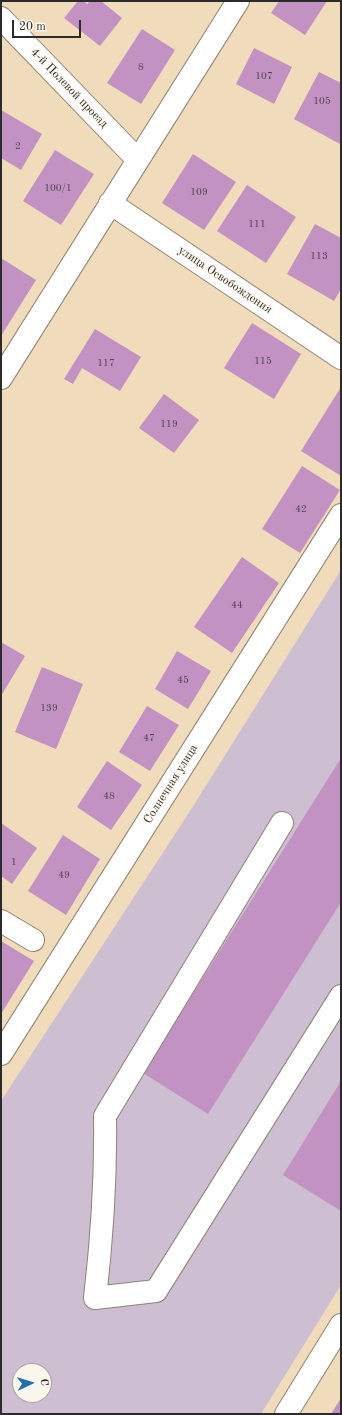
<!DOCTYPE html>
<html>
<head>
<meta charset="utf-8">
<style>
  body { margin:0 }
  #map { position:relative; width:342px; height:1415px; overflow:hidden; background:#f0dcbb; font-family:"Old Standard TT",serif }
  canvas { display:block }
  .frame { position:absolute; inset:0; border:2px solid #2b2b2b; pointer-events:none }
  .north { position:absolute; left:12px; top:1363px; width:40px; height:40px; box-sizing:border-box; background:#fbf7ec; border:1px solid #a8a59f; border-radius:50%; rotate:86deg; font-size:11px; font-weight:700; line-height:16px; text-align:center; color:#2b2b2b }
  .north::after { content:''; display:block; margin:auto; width:14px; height:18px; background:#1f6fb2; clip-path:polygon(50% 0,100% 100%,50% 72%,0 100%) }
  .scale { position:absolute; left:12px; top:20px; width:69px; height:18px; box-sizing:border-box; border:2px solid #2b2b2b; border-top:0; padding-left:5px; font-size:12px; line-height:14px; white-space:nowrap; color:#2b2b2b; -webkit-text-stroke:3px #fbf7ec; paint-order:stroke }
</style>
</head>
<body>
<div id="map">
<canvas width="342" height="1415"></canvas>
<div class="frame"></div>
<div class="north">С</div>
<div class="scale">20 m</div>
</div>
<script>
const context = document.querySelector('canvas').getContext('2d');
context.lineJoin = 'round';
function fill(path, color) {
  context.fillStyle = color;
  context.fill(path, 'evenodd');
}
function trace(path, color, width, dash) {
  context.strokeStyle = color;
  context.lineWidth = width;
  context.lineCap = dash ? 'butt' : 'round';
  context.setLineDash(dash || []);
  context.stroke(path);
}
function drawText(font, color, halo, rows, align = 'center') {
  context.font = font + ' "Old Standard TT",serif';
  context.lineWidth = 3;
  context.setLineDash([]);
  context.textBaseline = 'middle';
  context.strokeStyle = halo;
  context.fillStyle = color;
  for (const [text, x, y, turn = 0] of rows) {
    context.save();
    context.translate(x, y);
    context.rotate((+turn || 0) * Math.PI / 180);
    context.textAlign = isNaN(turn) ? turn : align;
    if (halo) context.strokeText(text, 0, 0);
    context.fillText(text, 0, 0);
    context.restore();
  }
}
fill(new Path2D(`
  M341,570v715l-80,129h-260v-313l191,-293zM20,1371h24v24h-24z`), '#cdbed2');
fill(new Path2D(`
  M78,1h6l3,3 3,-3h11l21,17 -22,28 -36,-28z
  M279,1h48l-22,34 -34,-22z
  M142,29l33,21 -34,54 -34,-21z
  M254,48l38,19 -18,37 -38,-20z
  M319,72l22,11 -1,61 -46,-25z
  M1,110l41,24 -21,36 -20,-12z
  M55,150l39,24 -33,51 -38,-24z
  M193,154l43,28 -32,48 -42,-27z
  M247,185l49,32 -30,46 -49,-32z
  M315,224l26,14v51l-7,12 -47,-27z
  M1,258l35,22 -35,56z
  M252,323l49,31 -27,45 -50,-31z
  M95,329l46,28 -21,34 -38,-23 -9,16 -9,-5z
  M341,387v89l-40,-25z
  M164,394l35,26 -25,33 -35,-25z
  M302,466l38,24 -40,63 -38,-24z
  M242,557l37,26 -47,70 -38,-26z
  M1,642l24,14 -24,40z
  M177,651l34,20 -23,38 -33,-20z
  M42,667l41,17 -27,65 -41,-17z
  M147,706l32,19 -29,46 -31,-19z
  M341,758v144l-133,212 -65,-41z
  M107,761l35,24 -31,45 -34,-23z
  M1,823l36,25 -25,36 -11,-8z
  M63,835l37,24 -34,56 -38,-24z
  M1,941l33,20 -33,53z
  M341,1081v130l-58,-36z
  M341,1398v16h-10z`), '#c292c2');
const minor = new Path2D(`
  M1,18l136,141
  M110,203l231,155
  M1,378l237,-377
  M282,823l-177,293c1,61 -3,122 -10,182l61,-7 185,-295
  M1,921l32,19
  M1,1054l340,-539
  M286,1414l55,-89`);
trace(minor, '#8e8473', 24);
trace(minor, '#fff', 22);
drawText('10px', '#514551', null, [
  ["8",141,67],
  ["107",264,76],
  ["105",322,101],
  ["2",18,146],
  ["100/1",58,188],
  ["109",199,192],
  ["111",257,224],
  ["113",319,256],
  ["115",263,361],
  ["117",106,363],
  ["119",169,424],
  ["42",301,509],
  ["44",237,605],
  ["45",183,680],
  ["139",49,708],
  ["47",149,738],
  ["48",109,796],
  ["1",14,862],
  ["49",64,875]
]);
drawText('12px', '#2b2b2b', '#fbf7ec', [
  ["4-й Полевой проезд",69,88,46],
  ["улица Освобождения",225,280,34],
  ["Солнечная улица",171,784,-58]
]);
</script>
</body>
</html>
